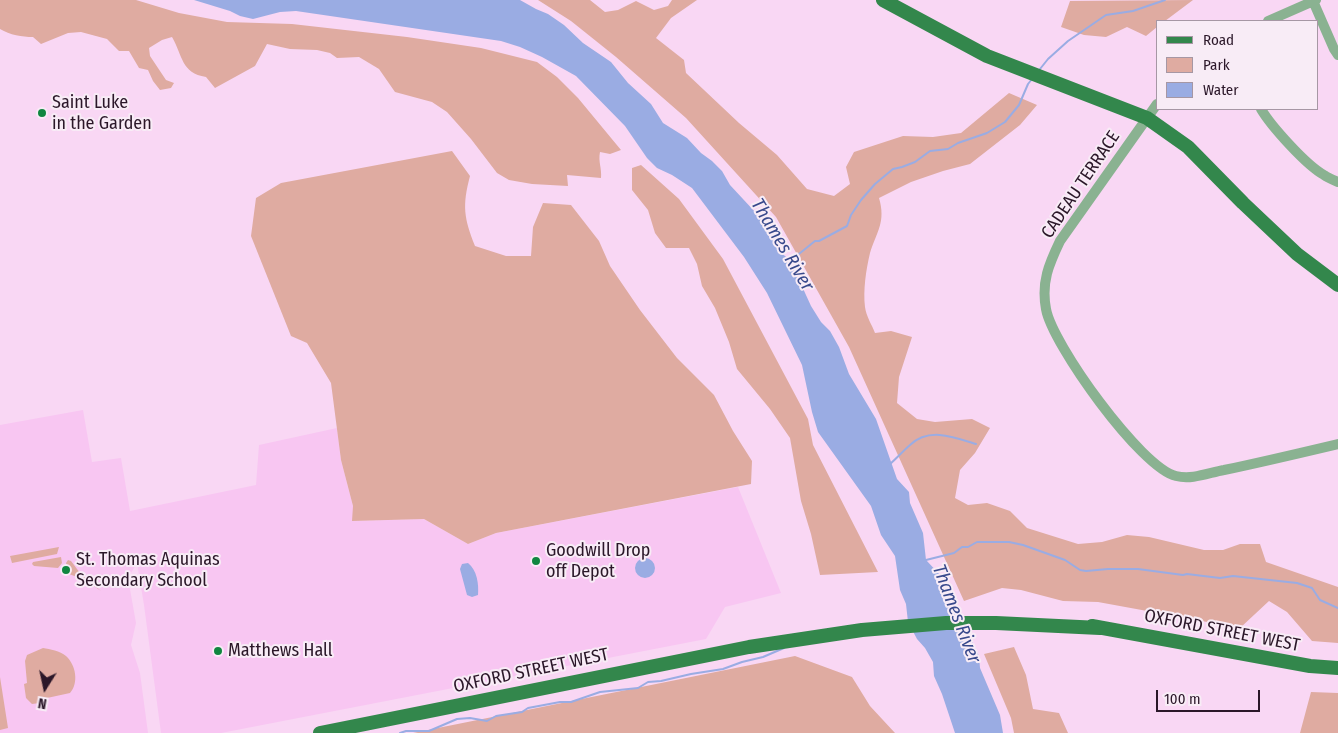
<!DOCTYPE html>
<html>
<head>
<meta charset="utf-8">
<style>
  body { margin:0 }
  #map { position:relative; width:1338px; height:733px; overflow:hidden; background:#f9d7f4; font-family:"Fira Sans Condensed",sans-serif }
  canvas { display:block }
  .legend { position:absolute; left:1156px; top:20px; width:162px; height:90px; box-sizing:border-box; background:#f8ecf6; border:1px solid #a697a4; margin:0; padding:6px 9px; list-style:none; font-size:15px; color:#2b1729 }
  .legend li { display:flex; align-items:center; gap:10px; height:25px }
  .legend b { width:25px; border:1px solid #a697a4 }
  .north { position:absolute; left:20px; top:663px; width:50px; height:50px; -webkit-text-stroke:4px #f8ecf6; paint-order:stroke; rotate:190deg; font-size:14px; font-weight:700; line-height:20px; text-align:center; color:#2b1729 }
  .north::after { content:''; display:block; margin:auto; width:18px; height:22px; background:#2b1729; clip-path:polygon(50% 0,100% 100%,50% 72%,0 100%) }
  .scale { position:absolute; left:1156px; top:690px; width:104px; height:22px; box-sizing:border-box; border:2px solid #2b1729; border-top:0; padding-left:6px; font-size:15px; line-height:18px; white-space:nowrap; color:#2b1729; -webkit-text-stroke:4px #f8ecf6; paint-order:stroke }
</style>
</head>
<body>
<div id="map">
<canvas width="1338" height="733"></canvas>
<ul class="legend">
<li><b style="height:6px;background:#33874c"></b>Road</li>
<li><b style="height:14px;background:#dfaba1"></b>Park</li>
<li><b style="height:14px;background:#9aace3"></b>Water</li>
</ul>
<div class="north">N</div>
<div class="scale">100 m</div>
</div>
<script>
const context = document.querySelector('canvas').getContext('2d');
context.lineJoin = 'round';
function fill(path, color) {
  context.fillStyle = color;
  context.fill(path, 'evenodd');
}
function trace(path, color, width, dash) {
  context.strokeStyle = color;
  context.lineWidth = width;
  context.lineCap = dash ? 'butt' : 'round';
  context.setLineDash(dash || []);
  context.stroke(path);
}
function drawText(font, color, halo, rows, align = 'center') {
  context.font = font + ' "Fira Sans Condensed",sans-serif';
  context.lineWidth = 4;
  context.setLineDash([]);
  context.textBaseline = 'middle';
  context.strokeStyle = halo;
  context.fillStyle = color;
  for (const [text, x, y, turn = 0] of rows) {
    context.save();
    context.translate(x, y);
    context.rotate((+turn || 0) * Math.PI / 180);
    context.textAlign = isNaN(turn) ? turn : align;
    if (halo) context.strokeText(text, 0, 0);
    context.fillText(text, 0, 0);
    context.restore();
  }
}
fill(new Path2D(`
  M83,410l9,52 29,-4 9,53 126,-26 3,-40 78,-17 4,32 12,46v15l71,-2 44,25 28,-11 242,-46 43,106 -56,14 -19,32 -485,94h-60l-17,-128 -7,-42 -9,15 8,45 -5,22 9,28 8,60h-148v-308z`), '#f8c6f2');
fill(new Path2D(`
  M0,0h136l43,13 48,9 65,2 115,13 74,11 56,14 20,15 21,21 43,52 -11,4 -10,-2c-2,10 2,16 1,26l-34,-3 1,11 -36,-2 -23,-4 -12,-7 -26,-34 -24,-27 -15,-10 -37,-10 -16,-23 -20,-12 -22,1 -7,-5 -13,-3 -27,-1 -23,-5 -12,22 -40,22 -9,-11c-25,-4 -23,-21 -34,-40l-10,3 -13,8 1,8 16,24 8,3 -3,5 -11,2 -7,-9 -5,-11 -9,-2 -10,-17h-10l-12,-12 -26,-7 -13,1 -27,11 -8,-7c-11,0 -23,-2 -33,-8z
  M538,0h52l15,12 13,-2 18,-9 18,9 14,-4 4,-6h25l-26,18 -15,20 28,22 2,13 53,50 38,32 30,34 27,7 16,-12 -4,-17 8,-15 49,-16 30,1 28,-4 48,-40 28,12 -17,20 -50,39 -27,7 -32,11 -32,16c7,24 -2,33 -9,55 -4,17 -7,37 -5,54 1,9 7,18 10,26l16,-2 21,6 -13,40 -2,26 20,16 18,3 37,-3 18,9 -15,25 -15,17 -5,28 13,7 19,-2 23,8 17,17 51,16 24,-2 25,-7 22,2 55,13h19l17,-6h20l6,18 72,25v56l-26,-2 -25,-29 -18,-11 -29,27 -142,-26 -35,-1 -42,-11 -19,-2 -38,13 -115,-254 -73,-130 -90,-99 -70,-61 -45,-36z
  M1193,0l-28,21h-8v6l-11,9 -19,-9 -21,10 -22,-2 -23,-8 9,-26z
  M452,151l18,25c-8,30 -6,42 5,70l31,10h25l2,-29 10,-24 28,2 28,36 11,25 30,44 37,48 37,37 19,36 19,30 -1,23 -255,49 -28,11 -44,-25 -72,2 1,-15 -12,-46 -10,-77 -24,-40 -16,-7 -40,-100 5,-38 25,-15z
  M641,165l38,34 44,60 85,160 5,26 65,127 -58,3 -9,-41 -10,-33 -11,-63 -20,-29 -33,-40 -8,-27 -14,-34 -13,-22 -5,-22 -8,-16h-23l-11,-15 -7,-23 -16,-20v-22z
  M59,547l-2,7 -45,9 -2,-7z
  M61,557l1,6 -4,5 -24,-2 -2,-2 1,-2z
  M68,560l3,1 9,12 21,18 -16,-11 -16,-6 -3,-11z
  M1014,647l12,28 7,34 26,4 9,20h-54l-3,-15 -27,-64z
  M43,648c7,1 17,3 23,8 10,9 13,27 4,37l-23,5 1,4 -16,2 -6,-6 -2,-14 3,-1 -2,-22 2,-6z
  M795,656l57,21 18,29 25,27h-482z
  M0,677l8,51 -8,2z
  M1311,692l27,1v40h-38z`), '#dfaba1');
fill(new Path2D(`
  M194,0h326l16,9 12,5 16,11 19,18 28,19 17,21 23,21 12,19 24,15 14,15 11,8 10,10 8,14 39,42 11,25 10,8 21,46 10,16 9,9 9,16 10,27 27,45 21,60 12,13 1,11 13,30 3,27 15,16 3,13 8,16 12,12 4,16 11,23 1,12 20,47 3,18h-48l-13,-39 -8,-18 -1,-14 -8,-14 -8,-9 -9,-17 -2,-18 -6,-14 -5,-34 -14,-21 -10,-29 -53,-74 -6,-20 -10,-47 -35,-72 -23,-36 -52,-69 -20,-13 -15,-7 -10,-10 -22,-32 -49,-50 -34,-19 -22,-10 -19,-6 -205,-30 -16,1 -27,7 -13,-3 -10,-5z
  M635 568a10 10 0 1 1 20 0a10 10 0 1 1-20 0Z
  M468,563c9,7 11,21 10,32l-6,2 -5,-2 -7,-26 2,-5z`), '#9aace3');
trace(new Path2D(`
  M1040,69l8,-10 20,-18 38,-26 27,-4 32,-11
  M789,262l26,-21h4l28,-15 4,-11 10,-15 14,-16 18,-15 9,-2 13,-5 15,-11 18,-2 10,-6 29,-10 18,-11 14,-17 9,-21 4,-5
  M890,464c7,-6 13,-13 20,-19 19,-18 44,-8 66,-1
  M926,560l28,-7 8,-6h6l9,-5h32l14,3 42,15 15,10 6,1 22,-2h30l45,6 4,-1 33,4 13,-2 64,7 15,5 8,12 18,8
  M400,733l6,-2h23l28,-12 13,-1 17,3 9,-5 26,-4 6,-4 32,-6h11l29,-10 38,-4 10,-6 13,-1 30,-7 32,-5 19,-7 21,-5 21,-9`), '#9aace3', 2);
trace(new Path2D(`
  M1313,1l21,48 4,6
  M1268,21l48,-21
  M1157,104l-97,137c-11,23 -19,41 -14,68 6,35 95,159 130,167 16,4 32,-3 48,-6 38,-8 76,-17 114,-26
  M1261,109c10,17 45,56 63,66 4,3 9,5 14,7`), '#8ab291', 10);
trace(new Path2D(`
  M883,0l104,56 160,62 41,29 55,56 54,51 41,31
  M1092,626l218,40 28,2
  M320,733l429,-86 113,-17 84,-7h50l104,5`), '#33874c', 14);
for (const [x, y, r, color] of [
  [42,113,5,"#108640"],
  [536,561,5,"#108640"],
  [66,570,5,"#108640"],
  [218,651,5,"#108640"]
]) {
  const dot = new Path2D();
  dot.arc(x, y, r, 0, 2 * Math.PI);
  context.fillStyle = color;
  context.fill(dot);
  trace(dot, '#f8ecf6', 2);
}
drawText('18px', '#2b1729', '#f8ecf6', [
  ["Saint Luke",52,103],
  ["in the Garden",52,124],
  ["Goodwill Drop",546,551],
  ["off Depot",546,572],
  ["St. Thomas Aquinas",76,560],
  ["Secondary School",76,581],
  ["Matthews Hall",228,651]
], 'left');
drawText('18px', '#2b1729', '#f8ecf6', [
  ["CADEAU TERRACE",1081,185,-56],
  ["OXFORD STREET WEST",1222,631,11],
  ["OXFORD STREET WEST",531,671,-12]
]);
drawText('italic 19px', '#38498c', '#f8ecf6', [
  ["Thames River",782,245,59],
  ["Thames River",956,614,69]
]);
</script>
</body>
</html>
